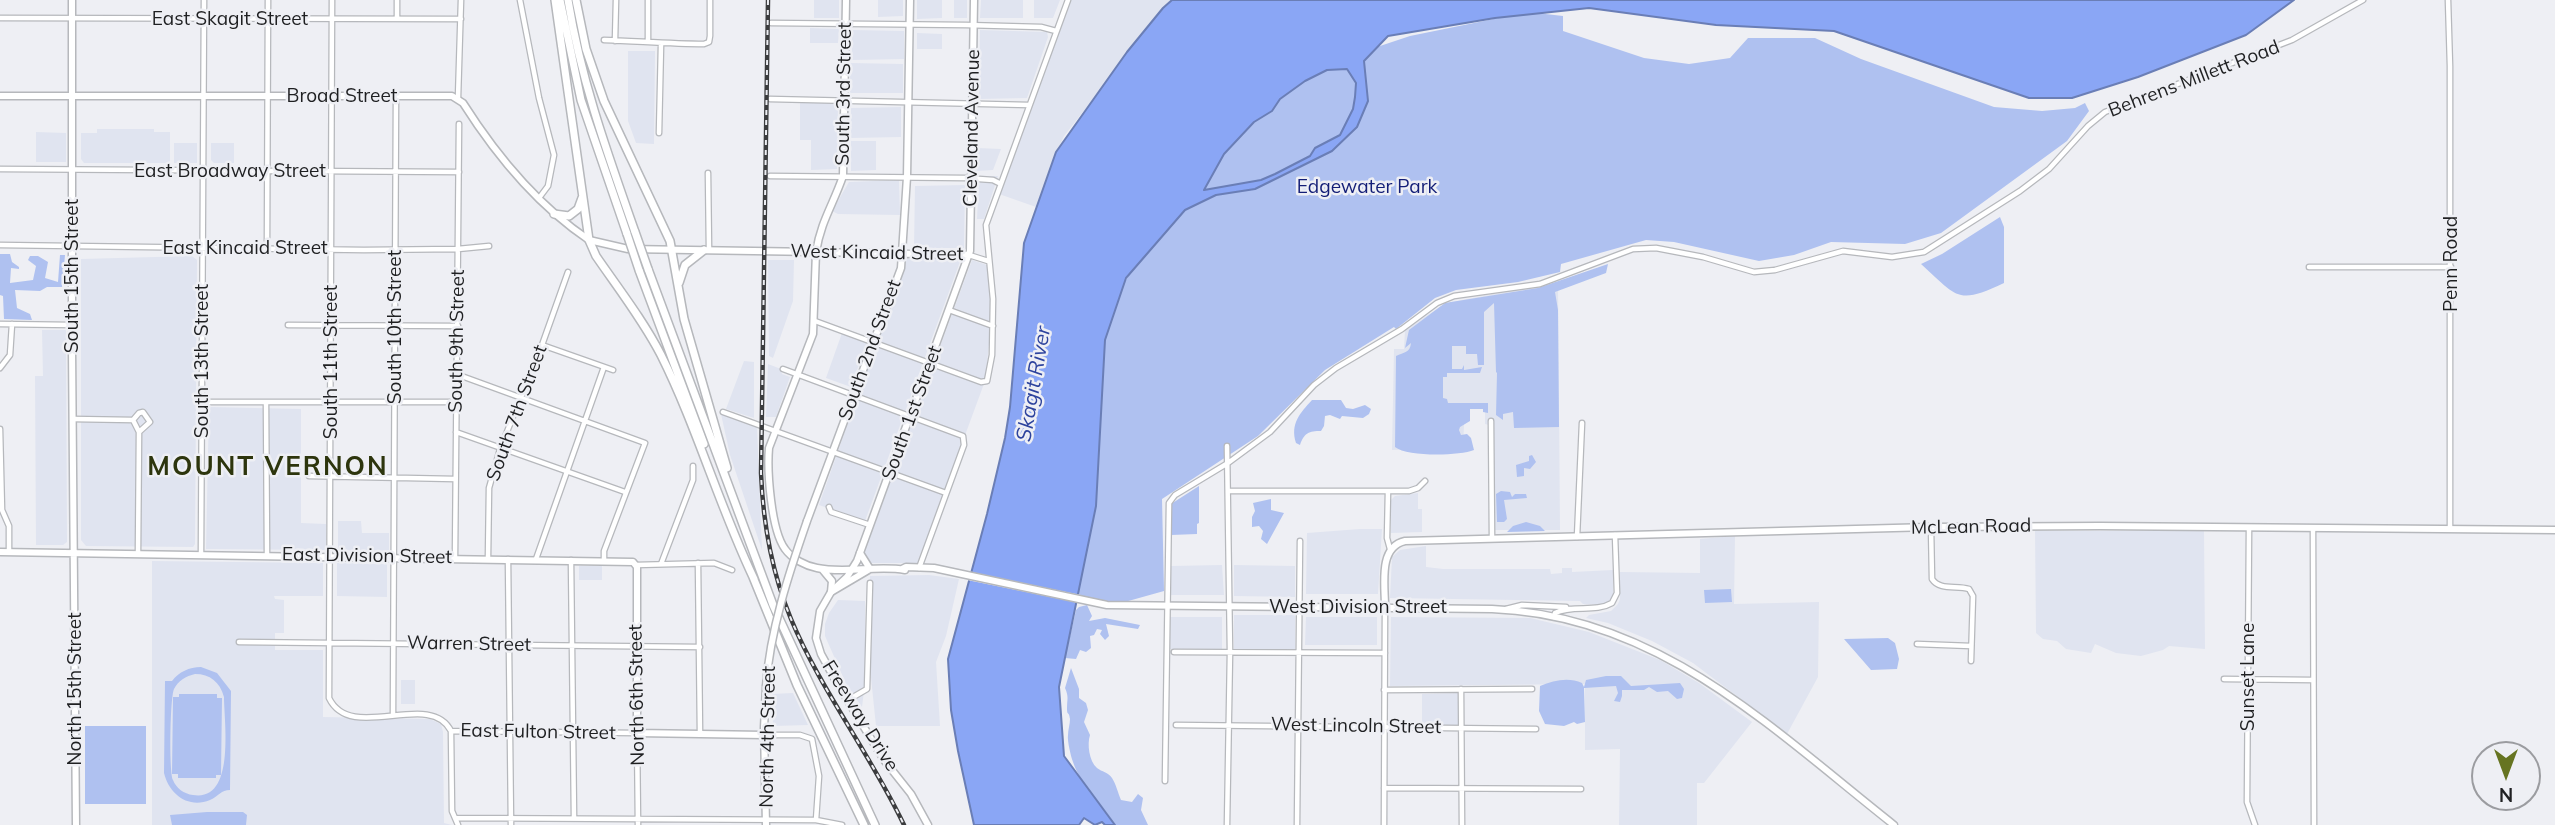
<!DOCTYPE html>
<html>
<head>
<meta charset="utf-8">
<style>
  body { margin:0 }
  #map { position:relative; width:2555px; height:825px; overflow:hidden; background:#eeeff4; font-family:Mulish,sans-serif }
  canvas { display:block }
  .north { position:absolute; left:2471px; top:741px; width:70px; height:70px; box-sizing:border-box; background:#eeeff4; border:2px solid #9b9ca0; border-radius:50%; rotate:180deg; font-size:19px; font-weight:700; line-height:28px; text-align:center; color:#1f2022 }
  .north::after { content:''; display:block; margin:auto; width:24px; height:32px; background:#667421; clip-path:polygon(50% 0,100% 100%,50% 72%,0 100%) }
</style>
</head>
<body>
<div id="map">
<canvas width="2555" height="825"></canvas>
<div class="north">N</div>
</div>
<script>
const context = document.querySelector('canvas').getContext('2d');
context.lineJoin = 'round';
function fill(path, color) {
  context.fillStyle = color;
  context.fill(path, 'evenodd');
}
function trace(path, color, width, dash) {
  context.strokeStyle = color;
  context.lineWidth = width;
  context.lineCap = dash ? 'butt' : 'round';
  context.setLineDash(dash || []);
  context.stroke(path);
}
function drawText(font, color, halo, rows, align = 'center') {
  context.font = font + ' Mulish,sans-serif';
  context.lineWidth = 5;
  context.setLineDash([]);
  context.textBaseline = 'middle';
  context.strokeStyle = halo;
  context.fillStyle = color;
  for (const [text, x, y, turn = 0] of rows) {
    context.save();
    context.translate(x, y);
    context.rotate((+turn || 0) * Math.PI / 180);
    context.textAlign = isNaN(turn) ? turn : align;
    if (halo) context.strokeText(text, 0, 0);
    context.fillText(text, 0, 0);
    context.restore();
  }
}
fill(new Path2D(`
  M814,0h25v18h-25z
  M878,0h25v16l-25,1z
  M917,0h25v18l-25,1z
  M954,0h13v18h-13z
  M981,0h42v18h-43z
  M1034,0h26l-7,18h-19z
  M1071,0h100l-107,136 -12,26 -16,45 -37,-13z
  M810,28l29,1 -1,14h-28z
  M852,30l52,1v28l-52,1z
  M980,30l67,2 1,5 -21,61 -48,1z
  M917,33l25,1v15h-25z
  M628,51h27l-1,93 -18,-1 -8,-22z
  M850,63l53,1v29h-53z
  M800,102l38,1 -1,66 -26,1v-30h-11z
  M901,107v30l-50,1v-30z
  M97,129h57v3h16v31h-86l-3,-4v-26h16z
  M36,132l30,1v29h-30z
  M851,141h25v29l-25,1z
  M174,143h23v20h-23z
  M211,143h23v20h-20l-3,-3z
  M977,148l24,1 -8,21 -17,1z
  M979,176h19l-14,43h-7z
  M899,180l1,35 -62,-1 -6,-3 17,-29z
  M965,185l-1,63h-50l1,-62z
  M192,256l5,4 -2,284 -2,3 -107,-1 -5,-6v-281z
  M906,259h55l-96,262 -46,-16z
  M768,260h26l-1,41 -20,57 -4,-2z
  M972,260l15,5 4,18 1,34 -7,64 -67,182h-58z
  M1558,282l2,248h-69l-2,-105 -4,-1v-21l-20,1 -2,43 -71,3 2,-101h10l1,-19 41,-27z
  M42,330h24l1,212 -4,3h-27l-1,-169h8z
  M842,333l25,9 -16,45 -25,-9z
  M744,361l10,1v56l-28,-9z
  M768,364l13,5 1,5 8,3 -14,40h-10z
  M209,407l92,2v114l25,1v26l-120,-1z
  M721,414l36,13 5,123 -32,-95z
  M1418,493v16h4v23l-31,1v-33l4,-4z
  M338,521h23l1,12h27v18l-51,-1z
  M1360,529h22l-4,65h-72l1,-61z
  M2035,531h169l1,118 -36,-3 -6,4 -22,6 -25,-3 -21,-9 -4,9 -25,-4 -9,-8 -14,-2 -7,-6z
  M1735,536l-1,68 85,-2 -1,75 -31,57 -94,-71 -41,-22 -44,-18 -22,-5 3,-3 22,-4 7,-7 2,-5v-27l80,1v-34z
  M1426,546v21l17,2h107l1,5 11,-1v-5h10v4l41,-2v25l-3,7 -8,3 -19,-1 -3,-3 -190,-3 2,-41 8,-7z
  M152,561l171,2v33h-49l1,3 9,1v33h-9v17h48v67l107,2 11,5 2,8 1,91 8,2h-300z
  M337,563l50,1v33l-50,-1z
  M1222,565l2,30h-54l1,-29z
  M1234,565l61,1v31l-61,-1z
  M579,566h23v14h-23z
  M929,575l30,4 -13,57 -10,26 4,64h-64l-6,-58v-92z
  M838,600l27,1v82l-3,24 -15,-21 -22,-50v-12l4,-11z
  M1234,615h61v35l-61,-1z
  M1168,617h54v33l-54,-1z
  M1306,617h71v28h-72z
  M1391,617l139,1 59,14 71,28 39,23 53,39 -48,61h-7v42h-78l1,-76 -35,1v-66l-195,2z
  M401,680h14v24h-14z
  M793,693l15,32 -35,1 -1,-32z
  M1460,693v33h-38v-32z`), '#e0e4f0');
fill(new Path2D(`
  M1528,12l35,4v15l81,27 45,6 41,-6 18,-20h67l46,21 133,48 48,4 33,-3 10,-5 4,8 -22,30 -126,92 -36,11 -74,-2 -37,13 -35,6 -85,-19 -28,-2 -85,24 -1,8 -42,10 -62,8 -21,8 -39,31 -2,-2 -69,43 -67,66 -96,63 2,92 -50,14 -38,-5 20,-94 3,-143 6,-27 15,-46 56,-93 129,-126 105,-35z
  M2000,217l4,10v56c-48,23 -47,13 -83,-19l21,-10z
  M0,254h10l2,8 7,5v2l-8,-1 -1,15 23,-3 3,-14 -8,-6 2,-4h8l10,6 -3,16 13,4 2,-27h5l-3,32h-15l-7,4 -25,-1 2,18 13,6 2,6 -28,-1 -1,-23 -3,-1z
  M1608,264l-2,9 -51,19 3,18 1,117 -45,1 -1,-16 -10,2v6l-7,-5 1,-42 -1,-1 -2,-69 -10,9v53h-6l-1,-11h-11v-8h-14v23h10l2,-4v5l18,-3 -2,6h-33v4h-4v21l4,1 1,4h40v10l-5,-1v-3h-13v12l-10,6 -1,3 2,5 6,-1 4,4 3,12c-15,6 -67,7 -79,-3l1,-91c8,-4 14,-3 15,-13l-6,5 4,-18 36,-27 93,-15z
  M1312,400h29l5,8 7,1 12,-4 6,4 -2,5 -6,4 -21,-2 -2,3 -10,-4 -5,1 -1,10 -3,5c-12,0 -17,2 -21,14l-4,-2c-6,-19 4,-30 16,-43z
  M1532,455l4,7 -6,7 -6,-1v8l-7,1 -1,-12 13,-4v-5z
  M1199,486v37l-2,1v10l-26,1v-31z
  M1501,491l9,1 2,5 3,-3h11l1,4 -23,2 3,19 -3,3h-7l-1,-28z
  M1271,499v11l13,3 -17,31 -6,-5 2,-8 -4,-5 -7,1v-10l3,-6 -2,-8z
  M1526,522l14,4 5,5 -38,1 6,-6z
  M1731,589l1,13 -27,1 -1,-13z
  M1087,605l5,11 -3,5 16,-3 35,7 -2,4 -32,-5 3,12 -4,4 -5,-6 2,-4 -5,-1 -3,6 -4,1 1,12 -5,4 -6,-2 -4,9 -11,-1 11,-48 3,-3z
  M1888,638l7,5 4,16 -2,10 -26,1 -27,-31z
  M201,667l16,6 14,18 -1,99c-9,0 -11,6 -20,10 -22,9 -41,-6 -46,-27l1,-92h7c7,-9 17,-14 29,-14zM195,674c15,0 25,8 29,23 0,25 12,105 -31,98 -9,-1 -17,-7 -20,-15 -4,-9 -3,-82 1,-91 4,-8 12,-13 21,-15z
  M1071,668l8,21v9l7,5 2,7 -4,12 6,13c-3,9 -1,26 7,33 5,4 11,4 15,10 4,6 6,15 9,22l11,2 6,-8 5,4 -2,12 7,15h-33c-13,-22 -34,-39 -42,-63 -2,-5 -6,-22 -5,-27 0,-5 2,-11 2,-16 -1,-9 -3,-2 -3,-11 0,-9 2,-11 -2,-20z
  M1606,676h15l10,10 49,-3 4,6 -2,9 -5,1 -9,-8 -11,1 -8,-5 -5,3h-22v6l-2,6 -6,-1 4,-8 -2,-7 -32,2 1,34 -8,2 -3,-2 -10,4 -19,-2 -6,-13 1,-25c14,-6 29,-9 42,-3l2,4 2,-7z
  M179,694h38v4h5l-1,77h-5v3h-38v-4h-6l1,-77h6z
  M85,726h61v78h-61z
  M207,812h36l4,3 -1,10h-74l-2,-10z`), '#afc1f0');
const water = new Path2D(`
  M1172,0h1122l-48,35 -108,42 -66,21h-43l-195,-67 -118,-6 -127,-17 -94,10 -107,18 -24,25 4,40 -11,26 -25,24 -77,38 -39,6 -31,15 -59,68 -21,62 -9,166 -37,181 5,69 51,69h-10l-3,-3 -7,3 -11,-7 -5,7h-105l-16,-74 -7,-41 -3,-51 39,-145 18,-76 5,-31 14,-164 32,-91 71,-100 36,-44zM1347,69l9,14 -1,14 -2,12 -13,26 -25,13 -5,8 -35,18 -14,6 -57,10 20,-36 30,-32 18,-11 8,-12 25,-18 22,-11z`);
fill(water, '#8aa6f5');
trace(water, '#6a7eb6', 2);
fill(new Path2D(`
  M968,572l113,23 -1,8 -113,-23z`), '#eeeff4');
const street = new Path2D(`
  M332,0l-3,698c22,46 101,-9 122,33
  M397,0v19
  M520,0l19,98 15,57 -6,31 -9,12
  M2448,0l2,66v463
  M0,18l461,1
  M771,23l195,2 75,2 15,4
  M604,40c33,1 66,4 100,4l5,-2 1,-6v-36
  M615,41l1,-41
  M648,42v-42
  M458,98l3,-98
  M770,99l259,6
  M659,133l2,-88
  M0,169l459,3
  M708,173l1,77
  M770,176l195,2 28,2 6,3
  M0,245l364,5 94,-1 31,-3
  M267,249l1,-249
  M969,255l19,6
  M2309,267h142
  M949,310l44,16
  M815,321l166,61 6,-1 5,-26 1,-56 -7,-74 82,-225
  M0,324l72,1
  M288,325l170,1
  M542,345l71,25
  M0,368l10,-13 2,-31
  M783,369l180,67 1,9 -45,123
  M456,374l189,69 -41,108v10
  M203,402h253
  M266,402l1,153
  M723,412l223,81
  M73,419l60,1 6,12 -1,121
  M133,420l6,-7 4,-1 7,10 -11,10
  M1491,421l1,117
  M0,429l2,81 7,16v26
  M456,432l169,60
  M309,476l146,3
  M1229,491h180l9,-3 7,-7
  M1388,491l-1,47 3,11
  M829,507l2,5 39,13
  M1931,527l1,52c8,12 24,6 37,10l4,7 -2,65
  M2249,528l-2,274 8,23
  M2313,530l1,295
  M1577,537l5,-114
  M201,554l3,-554
  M455,558l4,-434
  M488,558l1,-70 11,-39 42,-104 26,-73
  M508,559l3,266
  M536,559l68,-192
  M571,560l3,258
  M698,563l2,171
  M661,564l32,-84v-14
  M636,565l78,-2 18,7
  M1506,609l16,-4 44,2
  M1554,617l1,-4c18,-9 40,0 57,-10l5,-10 -2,-58
  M239,642l461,5
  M1917,644l54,2
  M1174,652l211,1
  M2224,679l89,1
  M1461,689l1,136
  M1384,690l148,-1
  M848,700l19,-11 3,-106
  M393,715l3,-619
  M1176,725l360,4
  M451,731l186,2 1,92
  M451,731l1,80 6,14
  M764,735h36l12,4 7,37 -3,44
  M1165,781l4,-278 6,-8 53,-32 42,-31 44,-47 22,-17 66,-39 35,-26 17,-7 86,-12 93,-35 23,-1 47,9 51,15 21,-2 68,-19 49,6 32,-5 96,-61 29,-22 39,-43 17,-14 187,-72 71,-40
  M1384,788l197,1
  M455,818l361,2 26,5
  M1227,825l3,-173 -3,-206
  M1297,825l3,-284
  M1384,825l1,-217`);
const secondary = new Path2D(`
  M72,0v349l4,476
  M846,0l-3,176c-10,29 -22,45 -27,76l153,3
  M0,96h452l11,7c33,52 74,102 126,137
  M807,521l94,-253 6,-91 3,-177
  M0,552l633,10 4,5v166l127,2
  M1385,607c0,-22 -7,-60 20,-66l526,-14 169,-1 455,4
  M766,825l-2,-97 2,-42
  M928,825l-17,-31 -27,-34 -47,-77 -16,-29 -5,-16 4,-27 11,-19 16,-15 10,-16 113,-310 4,-251`);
const primary = new Path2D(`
  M589,240l39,9 188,3 -3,82 -44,114c-2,23 2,82 16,101 7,10 21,17 32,19 29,6 59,-3 88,2
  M860,553l10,16
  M822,569l10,12 -1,11
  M902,569l4,-2 28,1 173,37 385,4c166,6 279,119 402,216
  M831,592l39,-23`);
const highway = new Path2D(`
  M555,0l34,240 7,16c22,32 47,64 65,99 36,72 58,151 93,224
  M560,0l21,100 46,134
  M568,0c13,81 40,155 67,232
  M576,0l10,49 18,52 66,140 14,78 43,149
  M554,214l15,2 9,-7 4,-11
  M648,269l125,336 102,220
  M639,270l65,174
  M679,283l6,-18 19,-15
  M753,577l44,108 67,140`);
trace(street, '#b6b8bc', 7);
trace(secondary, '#b6b8bc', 9);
trace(primary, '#b6b8bc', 9);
trace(highway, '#b6b8bc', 10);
trace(street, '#fff', 4.5);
trace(secondary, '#fff', 6);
trace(primary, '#fff', 6);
trace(highway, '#fff', 7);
const rail = new Path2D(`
  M768,0l-7,473c2,50 11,100 30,146 29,70 80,136 113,206`);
trace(rail, '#3b3c3e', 4.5);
trace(rail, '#eeeff4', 2, [5]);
const secondaryBridge = new Path2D(`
  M766,686c4,-56 23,-113 41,-165`);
const highwayBridge = new Path2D(`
  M635,232l13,37
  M627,234l12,36`);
trace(secondaryBridge, '#b6b8bc', 9, []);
trace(highwayBridge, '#b6b8bc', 10, []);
trace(secondaryBridge, '#fff', 6);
trace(highwayBridge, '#fff', 7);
drawText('19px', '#1f2022', '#eeeff4', [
  ["East Skagit Street",230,19],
  ["Behrens Millett Road",2194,79,-21],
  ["South 3rd Street",844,94,-89],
  ["Broad Street",342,96],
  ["Cleveland Avenue",972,128,-89],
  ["East Broadway Street",230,171],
  ["East Kincaid Street",245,248],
  ["West Kincaid Street",877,253,1],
  ["Penn Road",2451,264,-90],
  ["South 15th Street",72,276,-90],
  ["South 10th Street",395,327,-90],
  ["South 9th Street",457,341,-89],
  ["South 2nd Street",870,350,-70],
  ["South 13th Street",202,361,-90],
  ["South 11th Street",331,362,-90],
  ["South 7th Street",517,413,-70],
  ["South 1st Street",912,413,-70],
  ["McLean Road",1971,527,-1],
  ["East Division Street",367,556,1],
  ["West Division Street",1358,607],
  ["Warren Street",469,644,1],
  ["Sunset Lane",2248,677,-90],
  ["North 15th Street",75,689,-90],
  ["North 6th Street",637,695,-91],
  ["Freeway Drive",860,716,58],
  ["West Lincoln Street",1356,726,1],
  ["East Fulton Street",538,732,1],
  ["North 4th Street",768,737,-89]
]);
drawText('19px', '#131e77', '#eeeff4', [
  ["Edgewater Park",1367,187]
]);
drawText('italic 21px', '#2d439d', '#eeeff4', [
  ["Skagit River",1034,384,-80]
]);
context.letterSpacing = '2px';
drawText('bold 26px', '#2d350d', '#eeeff4', [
  ["MOUNT VERNON",268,467]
]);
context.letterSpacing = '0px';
</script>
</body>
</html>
